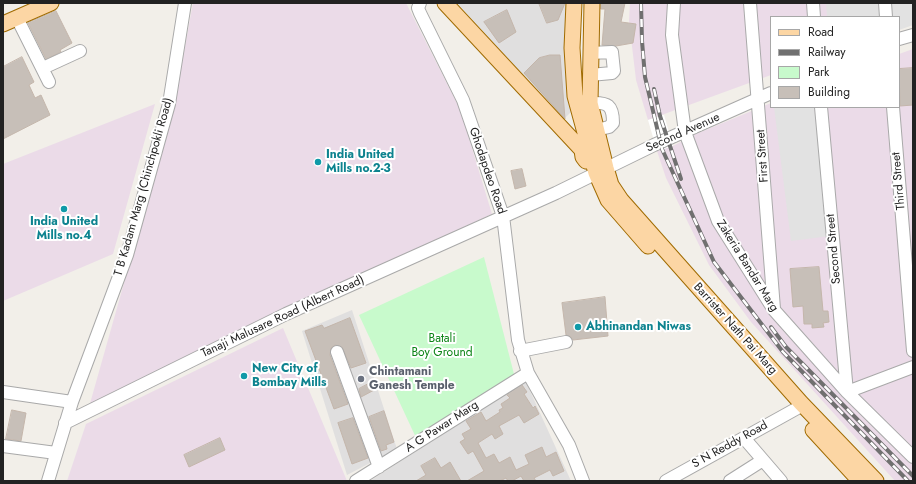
<!DOCTYPE html>
<html>
<head>
<meta charset="utf-8">
<style>
  body { margin:0 }
  #map { position:relative; width:916px; height:484px; overflow:hidden; background:#f2efe9; font-family:Jost,sans-serif }
  canvas { display:block }
  .frame { position:absolute; inset:0; border:4px solid #222; pointer-events:none }
  .legend { position:absolute; left:770px; top:16px; width:130px; height:92px; box-sizing:border-box; background:#fff; border:1px solid #a7a7a7; margin:0; padding:5px 7px; list-style:none; font-size:12px; color:#222 }
  .legend li { display:flex; align-items:center; gap:8px; height:20px }
  .legend b { width:20px; border:1px solid #a7a7a7 }
</style>
</head>
<body>
<div id="map">
<canvas width="916" height="484"></canvas>
<div class="frame"></div>
<ul class="legend">
<li><b style="height:5px;background:#fcd6a4"></b>Road</li>
<li><b style="height:5px;background:#707070"></b>Railway</li>
<li><b style="height:11px;background:#c8facc"></b>Park</li>
<li><b style="height:11px;background:#c7bfb8"></b>Building</li>
</ul>
</div>
<script>
const context = document.querySelector('canvas').getContext('2d');
context.lineJoin = 'round';
function fill(path, color) {
  context.fillStyle = color;
  context.fill(path, 'evenodd');
}
function trace(path, color, width, dash) {
  context.strokeStyle = color;
  context.lineWidth = width;
  context.lineCap = dash ? 'butt' : 'round';
  context.setLineDash(dash || []);
  context.stroke(path);
}
function drawText(font, color, halo, rows, align = 'center') {
  context.font = font + ' Jost,sans-serif';
  context.lineWidth = 4;
  context.setLineDash([]);
  context.textBaseline = 'middle';
  context.strokeStyle = halo;
  context.fillStyle = color;
  for (const [text, x, y, turn = 0] of rows) {
    context.save();
    context.translate(x, y);
    context.rotate((+turn || 0) * Math.PI / 180);
    context.textAlign = isNaN(turn) ? turn : align;
    if (halo) context.strokeText(text, 0, 0);
    context.fillText(text, 0, 0);
    context.restore();
  }
}
fill(new Path2D(`
  M457,3h114l1,108 -8,8z
  M352,310l45,139 -50,26 -45,-144z
  M525,380l46,101h-201z`), '#e0dfdf');
fill(new Path2D(`
  M193,3h213l54,106 32,105 -204,95 -199,98 85,-301z
  M630,3h283l-14,14h-128v58l-123,45 -12,-40 -7,-59z
  M913,49v432h-18l-144,-159 -42,-57 -43,-87 -9,-27 16,-5 23,-12 75,-31v4h128v-53z
  M155,104l-42,150 -110,47v-137z
  M283,328l64,153h-280l19,-57z`), '#ebdbe8');
fill(new Path2D(`
  M484,257l31,121 -97,64 -59,-127z`), '#c8facc');
fill(new Path2D(`
  M826,3h52l2,14h-53z
  M888,3h25v22l-14,5v-13h-10z
  M774,107h40l16,129 -39,5z`), '#e2e2e2');
fill(new Path2D(`
  M664,115l9,31 -16,5 -9,-31z`), '#fff');
const building = new Path2D(`
  M539,3h26l-7,17 -11,3z
  M601,3h24l-4,19 15,2 -3,19 -17,3 -14,-1 3,-36h-4z
  M507,10l9,22 -17,11 -15,-21z
  M56,11l16,32 -12,7 1,2 -15,7 -18,-36z
  M550,55h10l5,64 -41,-46 15,-15z
  M22,57l12,25 -5,3 6,13 6,-3 9,20 -47,24v-72z
  M913,68v37l-13,1 -1,-37z
  M522,169l4,17 -11,3 -4,-18z
  M819,267l4,44h5l1,11 -6,1 1,4 -12,1v-4h-8l-1,-18 -10,1 -3,-38z
  M605,297l3,39 -35,4 -2,-3 -5,-2 -4,-32z
  M350,318l16,45 -15,5 -9,-21 -7,-2 -4,3 -1,7 18,49 -14,5 -29,-78 17,-6 2,3z
  M372,382l4,7 -15,8 -2,-8z
  M522,385l5,7 -3,2 9,14 2,-2 4,8 -15,9 -5,-8 -20,11 4,8 -8,5 -3,-5 -14,9 8,15 8,-4 5,9 11,-6 6,13 13,-6 -4,-9 17,-8 4,10 10,-5 8,19 -11,5 -3,-6 -16,8 2,3h-12l-3,-5 -9,5h-4l-2,-3 -6,3h-33l17,-10 -11,-20 -5,3 -8,-12 5,-3 -3,-5 9,-5 -5,-8 15,-9 5,9 14,-9 -1,-2 4,-2 -2,-4 9,-6 -3,-3z
  M12,410l14,3 -5,28 -15,-2z
  M384,411l10,31 -8,3 1,4 -6,2 -12,-34z
  M353,418l15,40 -16,6 -14,-41z
  M220,438l5,12 -36,17 -5,-12z
  M435,458l6,10 9,-6 11,19h-45l10,-6 -5,-9z`);
fill(building, '#c7bfb8');
trace(building, '#c4b6ab', 1);
const minor = new Path2D(`
  M420,3l-2,5 2,5 43,87 40,116 15,124 10,33 41,72 14,36
  M674,3l-2,32 13,97 33,89 56,89 73,82 66,65
  M750,3l24,306
  M813,3l1,14
  M885,3l1,14
  M17,18l32,64
  M899,39l14,-4
  M43,68l37,-17
  M590,75l22,-2 2,-2 -2,-19 -22,1
  M590,103c18,-1 23,2 23,20l-4,4 -13,3
  M821,107l26,285 66,-25
  M893,107l20,244
  M520,351l46,-9
  M337,352l42,115
  M3,392l69,10
  M65,423l221,-109 270,-121 98,-48 117,-52
  M744,438l37,43
  M3,446l53,7
  M48,481l24,-79 55,-147 42,-151 16,-101
  M356,481l172,-108
  M666,481l137,-76
  M730,481l33,-21`);
const major = new Path2D(`
  M445,3l137,147 1,7 3,4
  M574,3l-2,45 3,48 21,77 12,27 40,46
  M592,3l-2,100 16,65 5,17 10,15 180,203 75,78
  M3,24l48,-21
  M813,430l47,51`);
trace(minor, '#a9a9a9', 14);
trace(major, '#a06b00', 17);
trace(minor, '#fff', 12);
trace(major, '#fcd6a4', 15);
const rail = new Path2D(`
  M641,3l1,38 3,36 17,72 52,113 69,90 125,129
  M654,89l6,27 21,63
  M771,327l15,20 127,129`);
trace(rail, '#707070', 4);
trace(rail, '#fff', 2.5, [8]);
for (const [x, y, r, color] of [
  [318,162,4,"#0f9aa8"],
  [64,209,4,"#0f9aa8"],
  [578,327,4,"#0f9aa8"],
  [244,376,4,"#0f9aa8"],
  [361,379,4,"#6b7280"]
]) {
  const dot = new Path2D();
  dot.arc(x, y, r, 0, 2 * Math.PI);
  context.fillStyle = color;
  context.fill(dot);
  trace(dot, '#fff', 1.5);
}
drawText('12px', '#222', '#fff', [
  ["Second Avenue",683,133,-24],
  ["First Street",763,156,-94],
  ["Ghodapdeo Road",487,171,71],
  ["Third Street",899,181,-95],
  ["T B Kadam Marg (Chinchpokli Road)",144,187,-74],
  ["Second Street",834,249,-95],
  ["Zakeria Bandar Marg",747,266,58],
  ["Tanaji Malusare Road (Albert Road)",283,317,-25],
  ["Barrister Nath Pai Marg",735,329,48],
  ["A G Pawar Marg",442,427,-33],
  ["S N Reddy Road",730,445,-29]
]);
drawText('bold 12px', '#0d838f', '#fff', [
  ["India United",326,155],
  ["Mills no.2-3",326,169],
  ["India United",64,222,"center"],
  ["Mills no.4",64,236,"center"],
  ["Abhinandan Niwas",586,327],
  ["New City of",252,369],
  ["Bombay Mills",252,383]
], 'left');
drawText('12px', '#0c8416', '#fff', [
  ["Batali",442,339],
  ["Boy Ground",442,353]
]);
drawText('bold 12px', '#5b616d', '#fff', [
  ["Chintamani",369,372],
  ["Ganesh Temple",369,386]
], 'left');
</script>
</body>
</html>
